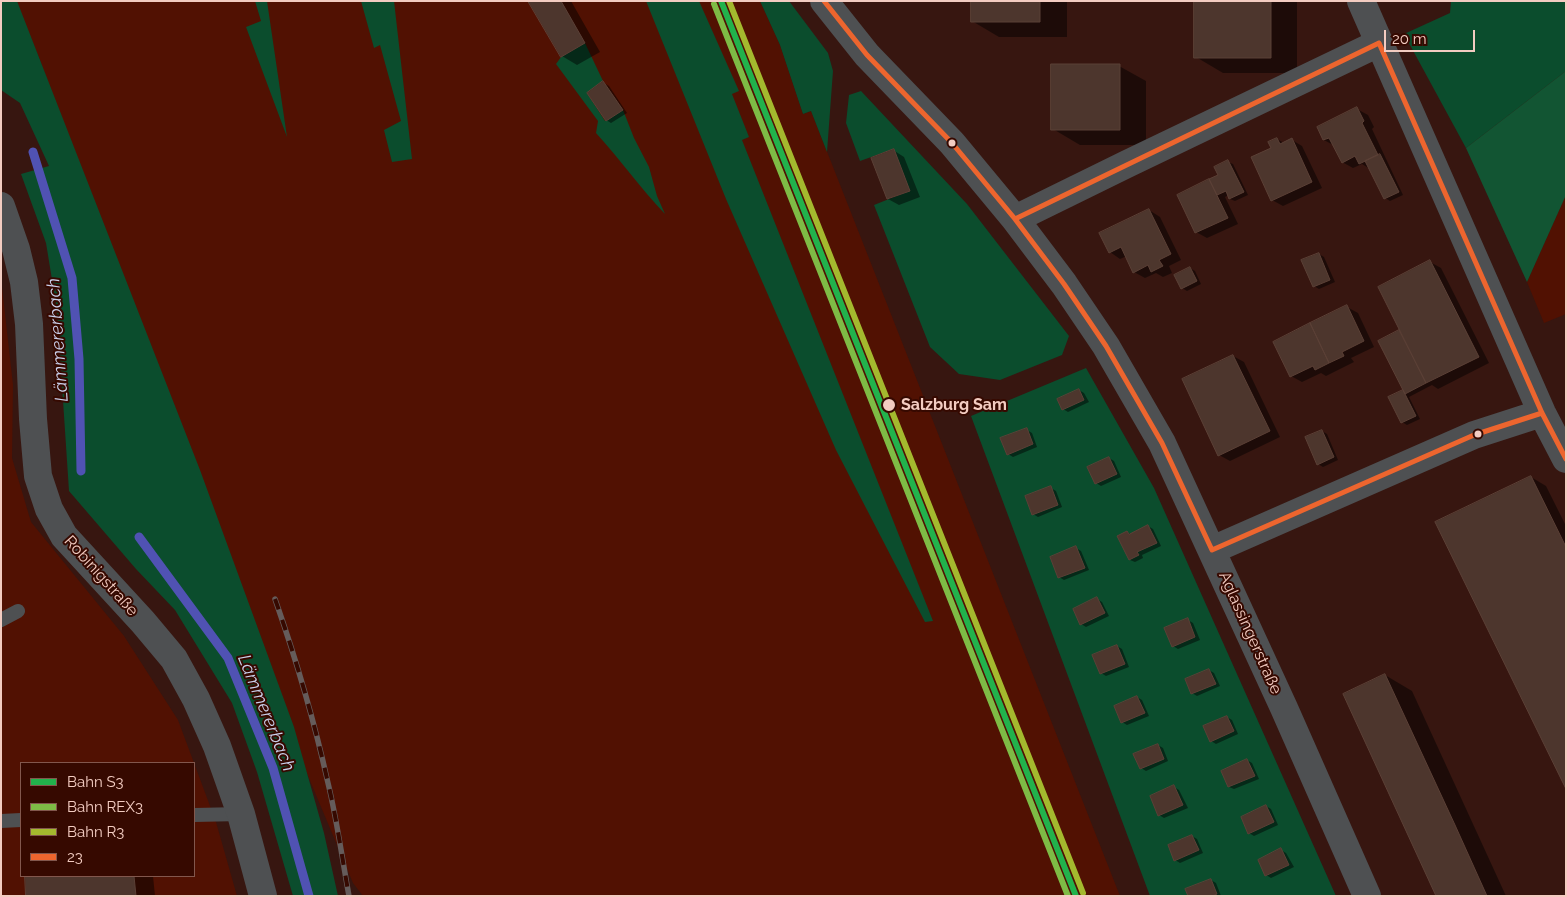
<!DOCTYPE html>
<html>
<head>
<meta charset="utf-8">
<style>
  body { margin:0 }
  #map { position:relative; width:1567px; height:897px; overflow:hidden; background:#371610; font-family:Raleway,sans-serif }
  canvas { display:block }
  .frame { position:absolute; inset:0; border:2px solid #f3ccc1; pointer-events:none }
  .legend { position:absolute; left:20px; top:762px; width:175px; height:115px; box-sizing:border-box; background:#360900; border:1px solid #82574d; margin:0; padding:6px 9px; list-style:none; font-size:15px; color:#f3ccc1 }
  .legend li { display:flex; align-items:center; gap:10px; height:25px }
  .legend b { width:25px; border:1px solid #82574d }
  .scale { position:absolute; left:1384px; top:30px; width:91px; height:22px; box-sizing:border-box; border:2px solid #f3ccc1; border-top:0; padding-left:6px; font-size:15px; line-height:18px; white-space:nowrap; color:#f3ccc1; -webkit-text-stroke:4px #360900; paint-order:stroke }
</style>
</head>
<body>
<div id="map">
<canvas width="1567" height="897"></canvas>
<div class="frame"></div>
<ul class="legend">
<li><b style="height:6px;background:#22b24c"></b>Bahn S3</li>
<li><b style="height:6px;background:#7ebb45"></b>Bahn REX3</li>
<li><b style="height:6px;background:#a4b92e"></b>Bahn R3</li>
<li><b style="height:6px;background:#ed652e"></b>23</li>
</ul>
<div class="scale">20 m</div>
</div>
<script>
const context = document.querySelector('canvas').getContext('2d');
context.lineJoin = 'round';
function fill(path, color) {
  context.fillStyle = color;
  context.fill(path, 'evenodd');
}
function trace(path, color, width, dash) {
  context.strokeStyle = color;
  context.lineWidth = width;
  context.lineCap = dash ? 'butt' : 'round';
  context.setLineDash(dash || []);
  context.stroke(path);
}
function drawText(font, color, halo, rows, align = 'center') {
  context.font = font + ' Raleway,sans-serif';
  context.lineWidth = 4;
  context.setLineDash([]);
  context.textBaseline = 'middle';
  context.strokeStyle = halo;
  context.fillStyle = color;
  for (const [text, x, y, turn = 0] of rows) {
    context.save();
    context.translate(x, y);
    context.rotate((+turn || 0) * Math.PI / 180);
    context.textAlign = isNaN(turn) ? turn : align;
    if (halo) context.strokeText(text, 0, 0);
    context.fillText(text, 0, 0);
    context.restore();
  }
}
fill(new Path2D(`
  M15,1h745l20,44 23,69 8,-3 309,785h-757l-10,-13 -171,-407 -142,-416z
  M1566,195v119l-22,9 -17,-41z
  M1,278l12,107 -1,73 19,64 93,114 54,84 38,102 21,74h-236zM21,763h173v113h-173z`), '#511102');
fill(new Path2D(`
  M1,1h16l183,469 94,257 30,106 14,63h-45l-36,-124 -25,-69 -57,-93 -39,-41 -67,-78 -12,-181 -11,-67 -25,-69 28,-8 -29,-63 -19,-13z
  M255,1h12l20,136 -41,-110 15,-6z
  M361,1h33l18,158 -20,3 -8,-32 17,-9 -21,-76 -6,3z
  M646,1h53l40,90 -7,3 17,43 -7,3 191,481 -8,1 -89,-172 -110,-251z
  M760,1h29l39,52 5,18 -6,81 -16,-41 -8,3 -23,-69z
  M1451,1h115v70l-100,77 -62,-114 46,-21z
  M585,43l18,38 -16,12 18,28 18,-11 11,28 15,29 8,29 8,18c-25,-26 -45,-55 -69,-81l2,-12 -42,-57 5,-7z
  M861,91l106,113 102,132 -7,19 -62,25 -41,-6 -29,-27 -56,-142 35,-14 -15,-42 -34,12 -14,-38 3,-28z
  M1086,368l68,120 182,408h-186l-179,-480z`), '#0b4d2d');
fill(new Path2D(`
  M1566,71v124l-39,87 -61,-134z`), '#125533');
fill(new Path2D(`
  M529,1h42l29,51 -23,13 -15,-9z
  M972,1h95v36h-68l-27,-16z
  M1196,1h101v72h-74l-27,-16z
  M1119,66l27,15v64h-66l-27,-16z
  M604,83l5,3 18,27 -16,10 -5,-3z
  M1357,109l11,6 6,12 -2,2 31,66 -13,6 -5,-3 -15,-29 -8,-5 -9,4 -11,-6 -7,-16 -11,-6z
  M1277,139l7,4 8,-3 10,6 20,42 -39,18 -11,-6v-51z
  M893,150l11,7 16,40 -21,8 -11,-6 -16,-40z
  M1228,162l5,2 15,31 -13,6 -5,-2 -1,-4 -4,2 13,27 -31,14 -11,-6 -18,-37 42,-19z
  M1149,210l11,7 21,43 -12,6 3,7 -9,4 -7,-4 -11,5 -11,-6 -7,-16 -7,3 -10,-7z
  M1319,254l5,3 11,25 -16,7 -5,-3z
  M1430,262l11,6 48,95 -51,26 -6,-4 -23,12 11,22 -13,6 -5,-3 2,-32 -5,-59 3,2z
  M1190,268l5,3 6,13 -14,7 -5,-3z
  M1347,307l11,6 16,34 -23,11 3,4 -28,14 -5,-3 -19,9 -11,-6z
  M1233,356l11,6 36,75 -50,24 -11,-6z
  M1079,390l5,3 5,9 -21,10 -5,-3z
  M1027,430l5,3 5,14 -24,10 -5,-3z
  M1322,431l5,3 11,26 -15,7 -5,-3z
  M1109,458l5,3 7,16 -20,9 -5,-3z
  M1531,477l15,9 20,40v260z
  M1051,488l5,3 6,16 -24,10 -5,-3z
  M1148,526l5,3 8,17 -19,9 1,3 -8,4 -5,-2 -11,-24 8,-4 4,2z
  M1076,548l5,3 8,19 -25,10 -5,-3z
  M1097,599l5,3 7,14 -23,11 -5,-3z
  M1188,620l5,3 7,17 -22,9 -5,-3z
  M1117,646l5,3 7,18 -23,9 -5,-3z
  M1209,670l5,3 6,13 -23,10 -5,-3z
  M1385,675l27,16 94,205h-69z
  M1137,697l5,3 7,16 -22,9 -5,-3z
  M1227,717l5,3 6,14 -22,10 -5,-3z
  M1158,745l5,3 5,13 -22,10 -5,-3z
  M1247,760l5,3 7,16 -25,10 -5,-2 -7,-16z
  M1174,787l5,3 9,18 -24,10 -5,-3z
  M1266,806l5,3 7,16 -24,11 -5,-3z
  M1192,836l5,3 6,14 -23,10 -5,-3z
  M1281,850l5,3 8,14 -23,11 -5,-3z
  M26,876h127l2,20h-127z
  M1211,880l5,3 5,13h-32z`), '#0007');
trace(new Path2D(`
  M33,152l39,126 7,81 2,112
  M139,537l89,121 45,110 36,128`), '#5052b3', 9);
const building = new Path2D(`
  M528,1h33l24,42 -24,14z
  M971,1h69v21h-69z
  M1194,1h77v57h-77z
  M1051,64h69v66h-69z
  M603,81l20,29 -17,11 -19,-28z
  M1357,107l7,14 -2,2 16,32 -19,9 -4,-8 -13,7 -13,-25 -6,2 -6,-13z
  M1277,138l3,6 12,-6 20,44 -41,19 -20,-44 20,-9 -3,-6z
  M894,149l16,42 -23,8 -16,-41z
  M1380,154l19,38 -15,7 -19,-38z
  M1228,160l16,32 -15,7 -3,-8 -9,4 -8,-16 9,-4 -4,-8z
  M1209,179l19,39 -33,15 -18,-38z
  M1149,209l22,45 -12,6 4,6 -12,6 -3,-7 -15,8 -12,-26 -12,6 -10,-20z
  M1319,253l11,27 -17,7 -12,-27z
  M1430,260l49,97 -53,26 -48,-96z
  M1190,267l7,14 -16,8 -7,-14z
  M1347,305l17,36 -22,11 2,4 -15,7 -19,-40z
  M1310,323l19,40 -14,7 -2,-4 -23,11 -17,-35z
  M1399,330l27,53 -21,11 -27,-53z
  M1233,355l37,76 -52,25 -36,-77z
  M1079,389l5,11 -22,10 -5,-11z
  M1403,390l13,26 -15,7 -13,-26z
  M1027,428l6,16 -26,11 -7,-17z
  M1322,430l12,27 -17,8 -12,-28z
  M1109,457l8,17 -22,10 -8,-17z
  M1531,476l35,71v242l-131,-267z
  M1051,486l7,19 -26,10 -7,-19z
  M1148,525l9,18 -20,9 2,3 -10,5 -12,-24 10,-5 2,3z
  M1076,546l9,22 -27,10 -8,-21z
  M1097,597l8,16 -25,12 -7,-16z
  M1188,618l7,19 -23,10 -8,-19z
  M1117,645l8,19 -25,10 -8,-19z
  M1209,669l7,15 -25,10 -6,-15z
  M1385,674l70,151 32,71h-51l-93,-202z
  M1137,696l8,17 -24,10 -7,-17z
  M1227,716l7,15 -24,11 -7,-16z
  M1158,744l6,15 -24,10 -7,-15z
  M1247,759l8,17 -27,11 -7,-16z
  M1174,785l9,20 -25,11 -8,-20z
  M1266,805l8,17 -26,12 -7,-17z
  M1192,835l7,15 -25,11 -6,-16z
  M1281,848l8,17 -24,11 -7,-16z
  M25,876h109l2,20h-110z
  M1211,879l6,15 -5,2h-24l-3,-7z`);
fill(building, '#4d362d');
trace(building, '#5b4036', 1);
trace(new Path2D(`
  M1,620l17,-9
  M194,815l47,-1
  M1,821l20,-1`), '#4e5052', 14);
trace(new Path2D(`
  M824,1l43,54 85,88 63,76 49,65 42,62 56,97 122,265 83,188
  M1361,1l181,412 24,46
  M1,206l15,43 8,33 5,42 4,95 5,57 11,33 15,27 79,86 31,37 22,40 21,47 24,68 22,82
  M1015,219l112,-55 252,-121
  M1212,550l262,-115 68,-22`), '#4e5052', 28);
const rail = new Path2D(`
  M275,599c21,60 39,121 53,184 9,37 14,75 21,113`);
trace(rail, '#655c5b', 5.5);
trace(rail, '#360900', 4, [11]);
trace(new Path2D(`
  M824,1l43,54 85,88 63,76 49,65 42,62 56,97 50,107
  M1379,43l163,370 24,46
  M1015,219l364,-176
  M1212,550l262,-115 68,-22`), '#ed652e', 5);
trace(new Path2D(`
  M721,1l355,895`), '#22b24c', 6);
trace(new Path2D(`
  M714,4l354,892`), '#7ebb45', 6);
trace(new Path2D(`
  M729,1l354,892`), '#a4b92e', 6);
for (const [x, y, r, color] of [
  [952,143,4.5,"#f3ccc1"],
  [889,405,7,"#f3ccc1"],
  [1478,434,4.5,"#f3ccc1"]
]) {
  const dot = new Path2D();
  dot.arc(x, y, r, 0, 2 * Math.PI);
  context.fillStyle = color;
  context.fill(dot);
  trace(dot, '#360900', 2);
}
drawText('bold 16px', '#f3ccc1', '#360900', [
  ["Salzburg Sam",901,405]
], 'left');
drawText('16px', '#f3ccc1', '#360900', [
  ["Robinigstraße",101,576,48],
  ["Aglassingerstraße",1250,633,66]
]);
drawText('italic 18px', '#cad0eb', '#360900', [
  ["Lämmererbach",58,340,-94],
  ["Lämmererbach",266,713,68]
]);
</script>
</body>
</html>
